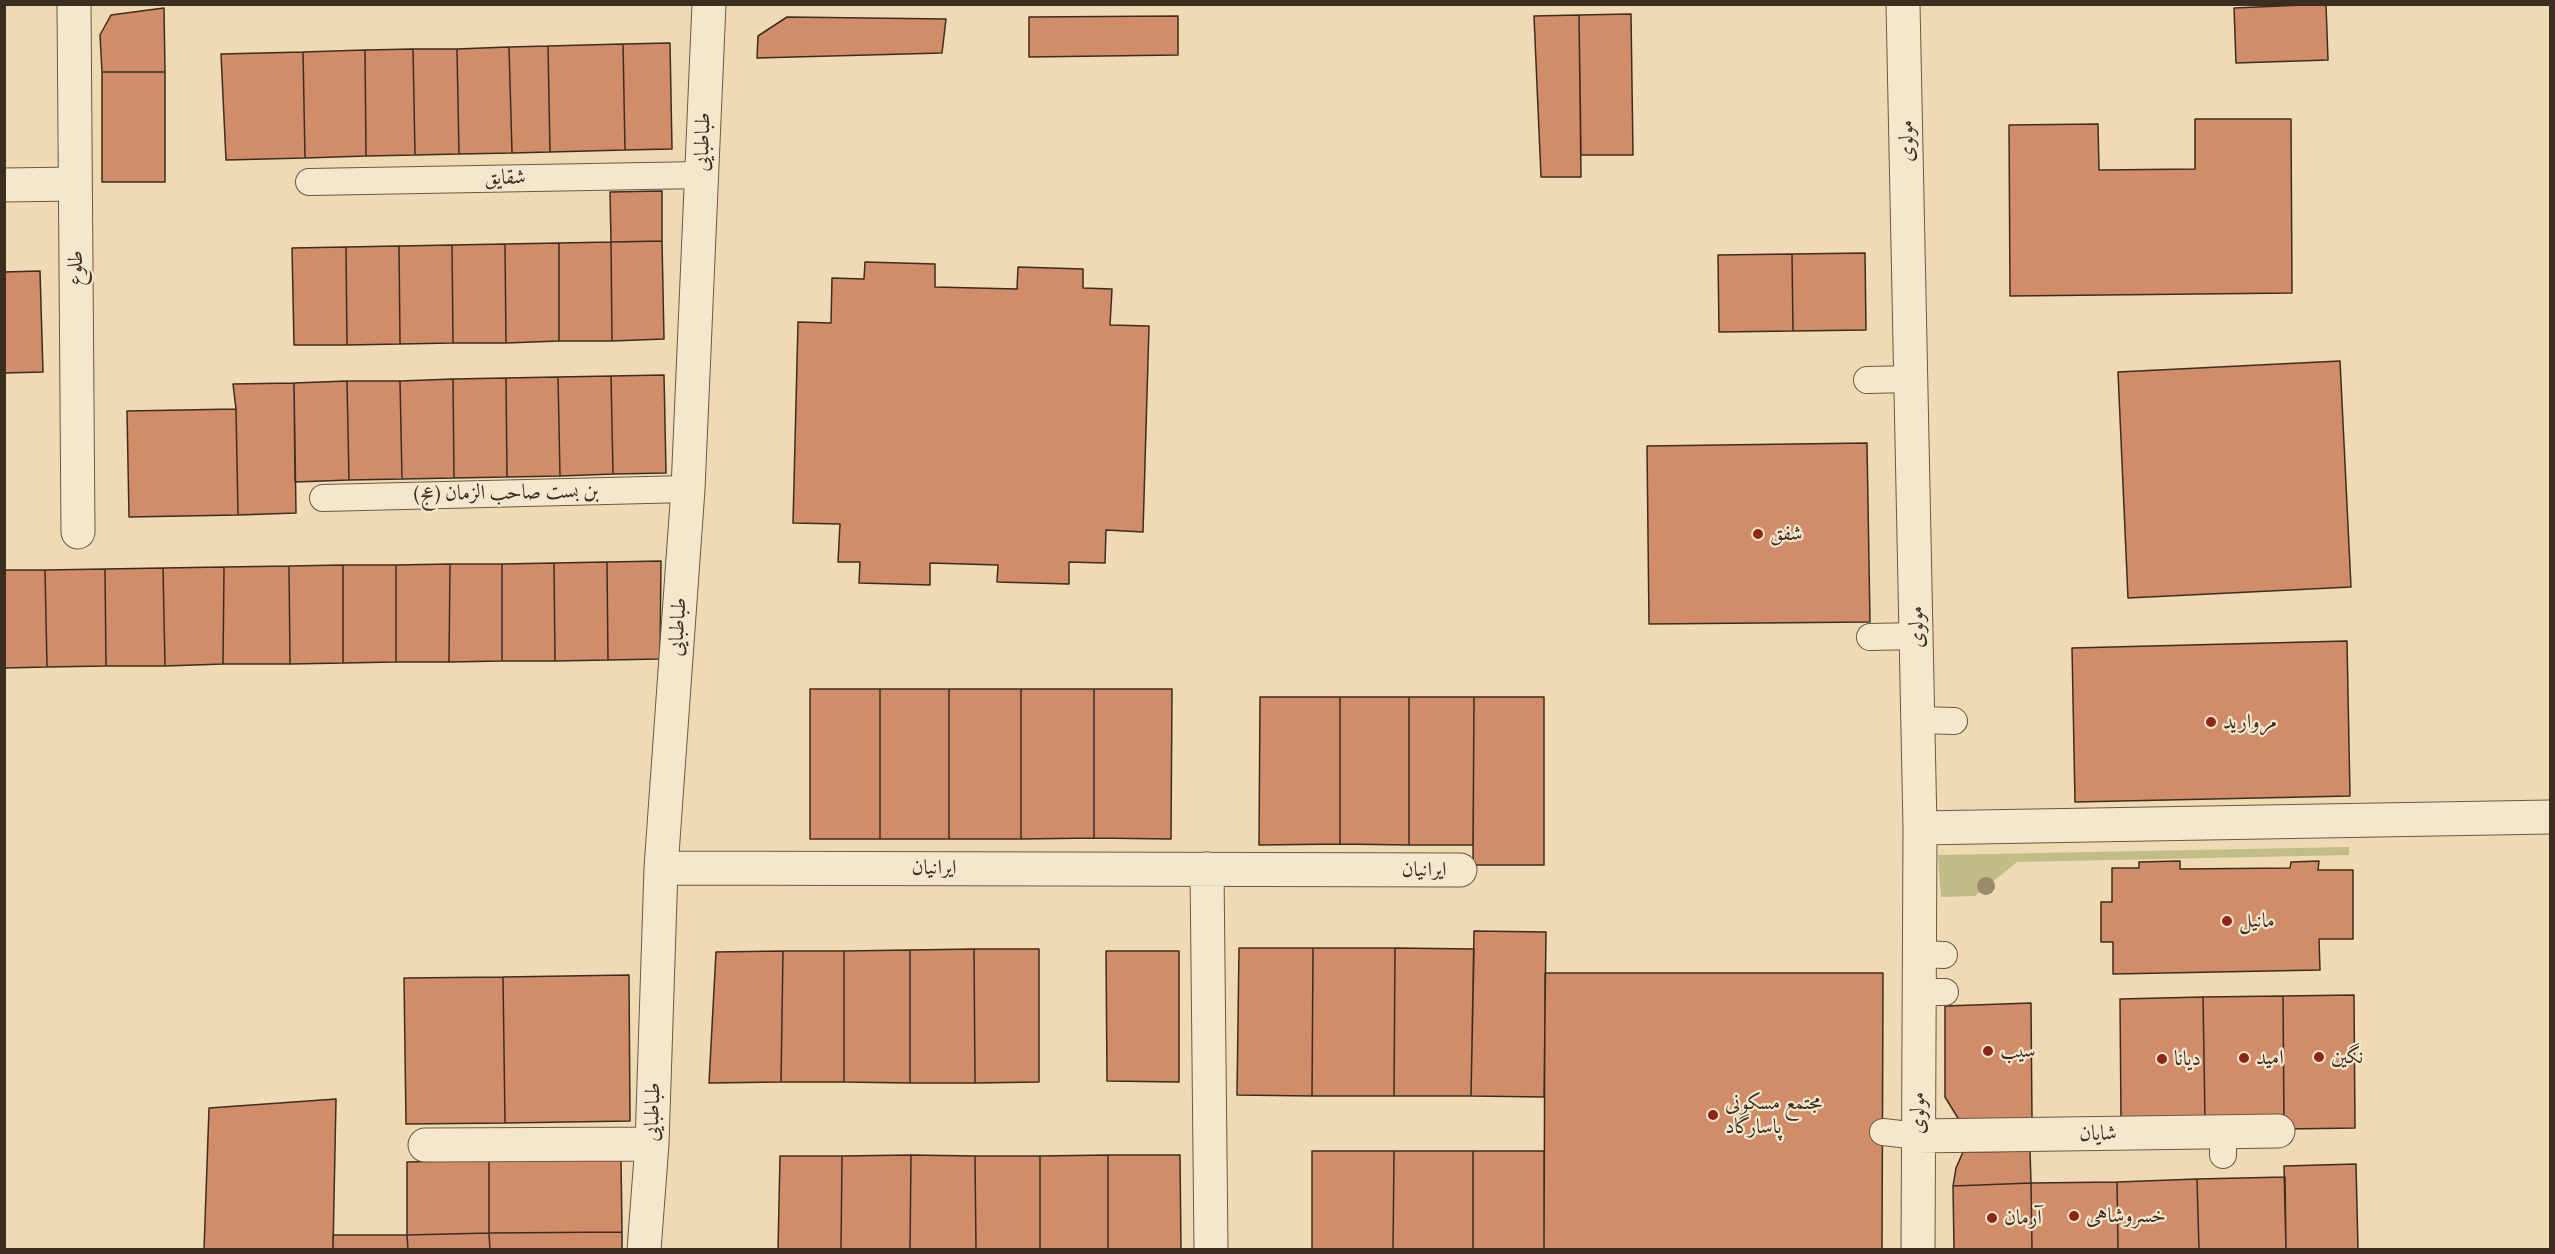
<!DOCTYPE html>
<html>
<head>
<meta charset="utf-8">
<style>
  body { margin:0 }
  #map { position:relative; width:2555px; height:1254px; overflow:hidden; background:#efdab3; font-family:"EB Garamond",serif }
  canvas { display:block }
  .frame { position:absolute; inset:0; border:6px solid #3b2e20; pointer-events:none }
</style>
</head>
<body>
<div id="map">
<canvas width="2555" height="1254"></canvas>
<div class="frame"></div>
</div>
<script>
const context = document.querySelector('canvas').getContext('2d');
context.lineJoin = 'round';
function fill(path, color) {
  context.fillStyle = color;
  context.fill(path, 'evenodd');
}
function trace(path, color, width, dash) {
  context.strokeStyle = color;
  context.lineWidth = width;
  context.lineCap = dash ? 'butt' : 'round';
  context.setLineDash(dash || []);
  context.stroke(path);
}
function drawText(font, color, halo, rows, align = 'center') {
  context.font = font + ' "EB Garamond",Amiri,serif';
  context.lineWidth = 4.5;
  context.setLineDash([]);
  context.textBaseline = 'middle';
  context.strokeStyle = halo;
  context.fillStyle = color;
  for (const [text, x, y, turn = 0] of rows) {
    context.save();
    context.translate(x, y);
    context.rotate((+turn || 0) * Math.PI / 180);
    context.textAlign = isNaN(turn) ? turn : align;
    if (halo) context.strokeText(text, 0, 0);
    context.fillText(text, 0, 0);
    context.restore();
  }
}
fill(new Path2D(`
  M2349,847v8l-332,7 -42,34 -34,1 -3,-42z`), '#c0bd88');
const building = new Path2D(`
  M2326,4l2,56 -92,3 -2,-55z
  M164,8l1,64h-63l-2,-37 11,-20z
  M1631,14l2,141h-52l-2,-140z
  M1579,15l2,162h-40l-7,-161z
  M1178,16v39l-149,2v-40z
  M787,17l159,2 -4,34 -185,5 1,-22z
  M670,43l2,106 -47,1 -2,-106z
  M623,44l2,106 -75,2 -2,-106z
  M548,46l2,106 -38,1 -3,-106z
  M509,47l3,106 -53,1 -2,-105z
  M413,49h44l2,105 -44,1z
  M413,49l2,106 -49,1 -1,-106z
  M365,50l1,106 -61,2 -2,-106z
  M303,52l2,106 -79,2 -5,-106z
  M102,72h63v110h-63z
  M2195,119h96l1,174 -282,3 -1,-171 89,-1 1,46 96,-1z
  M662,191v50l-51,1 -1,-50z
  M662,241l2,98 -52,2 -1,-99z
  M611,242l1,99h-53v-98z
  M559,243v98l-53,2 -1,-99z
  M505,244l1,99h-53l-1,-98z
  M452,245l1,98 -53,1 -1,-98z
  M399,246l1,98 -53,1 -1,-98z
  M346,247l1,98h-53l-2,-97z
  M1865,253l1,77 -73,1 -1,-77z
  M1792,254l1,77 -74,1 -1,-77z
  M865,262l70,2v23l82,2 1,-22 65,2v19l29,1 -2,36 39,1 -6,206 -37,-2 -1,33 -36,-1v22l-72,-2 1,-17 -68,-2v22l-71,-2 1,-21h-22l2,-38 -47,-1 5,-201 33,1 1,-45 32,1z
  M40,271l3,101 -39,1v-101z
  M2340,361l11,226 -223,11 -10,-226z
  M664,375l2,98 -53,1 -2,-98z
  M611,376l2,98 -53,2 -2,-99z
  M558,377l2,99 -53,1 -1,-99z
  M506,378l1,99 -53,1 -1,-99z
  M453,379l1,99 -52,1 -2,-98z
  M347,381l2,99 -54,2 -1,-99z
  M347,381h53l2,98 -53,1z
  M294,383l2,130 -58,2 -2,-106 -3,-25z
  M236,409l2,106 -109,2 -2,-106z
  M1867,443l3,179 -221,2 -2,-178z
  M661,561l-1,98 -52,1 -1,-98z
  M607,562l1,98 -53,1 -1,-98z
  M554,563l1,98h-53v-97z
  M450,564h52v97l-53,1z
  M450,564l-1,98h-53v-97z
  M343,565h53v97l-53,1z
  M343,565v98l-53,1 -1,-98z
  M289,566l1,98h-67l1,-97z
  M224,567l-1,97 -58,2 -2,-98z
  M163,568l2,98h-59l-1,-97z
  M105,569l1,97 -59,1 -2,-97z
  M4,570h41l2,97 -43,1z
  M2347,641l3,155 -275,6 -3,-154z
  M810,689h70v150h-70z
  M880,689h69v150h-69z
  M949,689h72v150h-72z
  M1021,689h73v149l-73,1z
  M1094,689h78l-1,150 -77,-1z
  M1260,697h80v147l-81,1z
  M1340,697h69v148l-69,-1z
  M1409,697h65l-1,148h-64z
  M1474,697h70v168h-71z
  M2180,861v8l110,-1 1,-6 28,-1 -1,9h35v69h-34l1,31 -207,4v-32h-12v-40h11v-34h27v-6z
  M1474,931l72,1 -2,165 -73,-1z
  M1239,948h74l-1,148 -75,-1z
  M1313,948h82l-1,148h-82z
  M1395,948l79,1 -3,147h-77z
  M974,949h65v133l-64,1z
  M974,949l1,134h-65v-133z
  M910,950v133l-66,-1v-131z
  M783,951h61v131h-63z
  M783,951l-2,131 -72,1 7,-131z
  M1106,951h73v131l-72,-1z
  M1545,973h338l-1,277h-338z
  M629,975l1,146 -125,2 -2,-146z
  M503,977l2,146 -99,1 -2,-146z
  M2354,995l1,133 -71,1 -1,-133z
  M2283,996l1,123 -79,1 -2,-123z
  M2203,997l2,123 -84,1 -1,-122z
  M2031,1003l1,118 -71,2 -16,-26v-91z
  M336,1099l-3,151h-129l5,-142z
  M1312,1151h82l-1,99h-81z
  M1394,1151h79v99h-80z
  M1473,1151h71v99h-71z
  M2030,1151l1,32 -78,3 3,-18 7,-16z
  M911,1155l64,1 1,94h-66z
  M911,1155l-1,95h-69l1,-94z
  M1108,1155h72l1,95h-73z
  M1108,1155v95h-68v-94z
  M780,1156h62l-1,94h-63z
  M975,1156h65v94h-64z
  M621,1159l1,73 -133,1v-73z
  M489,1160v73l-82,2v-73z
  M2356,1164l2,86h-72l-2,-84z
  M2285,1177l1,73h-87l-2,-71z
  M2197,1179l2,71h-81l-1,-68z
  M2117,1182l1,68h-86l-1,-67z
  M2031,1183l1,67h-78l-1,-64z
  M622,1232v18h-132l-1,-17z
  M489,1233l1,17h-82l-1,-15z
  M333,1235h74l1,15h-75z`);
fill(building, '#d18d69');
trace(building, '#3b2e20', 1.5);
const lane = new Path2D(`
  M309,182l393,-7
  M1867,380l45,-1
  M323,498l365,-9
  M1870,637l47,-1
  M1918,720l36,1
  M1920,954l24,1
  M1919,992h26
  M1883,1132l35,4
  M2223,1155v-23`);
const street = new Path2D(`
  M74,4l4,528
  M1903,4l17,824 -2,422
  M4,185l71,-1
  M1920,828l630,-11
  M661,868l799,2
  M1207,869l4,381
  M1918,1136l360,-5
  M425,1145l227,-1
  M644,1250l8,-106 9,-276 27,-379 21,-485`);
trace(lane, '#685945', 28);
trace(street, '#685945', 35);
trace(lane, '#f5e7ce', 26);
trace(street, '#f5e7ce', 33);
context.fillStyle = '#9b8b6e';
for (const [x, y] of [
  [1986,886]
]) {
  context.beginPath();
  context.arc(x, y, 9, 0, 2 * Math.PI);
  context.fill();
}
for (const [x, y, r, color] of [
  [1758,534,6,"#8f2418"],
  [2211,722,6,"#8f2418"],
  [2227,921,6,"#8f2418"],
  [1988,1051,6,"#8f2418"],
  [2319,1057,6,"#8f2418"],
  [2244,1058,6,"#8f2418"],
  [2162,1059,6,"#8f2418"],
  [1713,1115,6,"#8f2418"],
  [2074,1216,6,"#8f2418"],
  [1992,1218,6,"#8f2418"]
]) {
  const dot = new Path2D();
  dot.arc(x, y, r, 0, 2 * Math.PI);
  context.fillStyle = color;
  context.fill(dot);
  trace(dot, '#f5e7ce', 2);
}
drawText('21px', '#3b2e20', '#f5e7ce', [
  ["مولوی",1907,141,-91],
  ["طباطبایی",703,142,-88],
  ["شقایق",505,178,-1],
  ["طلوع",76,268,-90],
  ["بن بست صاحب الزمان (عج)",506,493,-1],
  ["طباطبایی",678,627,-86],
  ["مولوی",1917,627,-91],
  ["ایرانیان",934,868],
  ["ایرانیان",1424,870],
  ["طباطبایی",653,1112,-88],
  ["مولوی",1918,1113,-90],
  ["شایان",2098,1134,-1]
]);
drawText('21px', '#3b2e20', '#f5e7ce', [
  ["شفق",1770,534],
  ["مروارید",2223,722],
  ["مانیل",2239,921],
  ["سیب",2000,1051],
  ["نگین",2331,1057],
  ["امید",2256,1058],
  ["دیانا",2174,1059],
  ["مجتمع مسکونی",1725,1103],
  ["پاسارگاد",1725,1127],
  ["خسروشاهی",2086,1216],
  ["آرمان",2004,1218]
], 'left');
</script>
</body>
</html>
